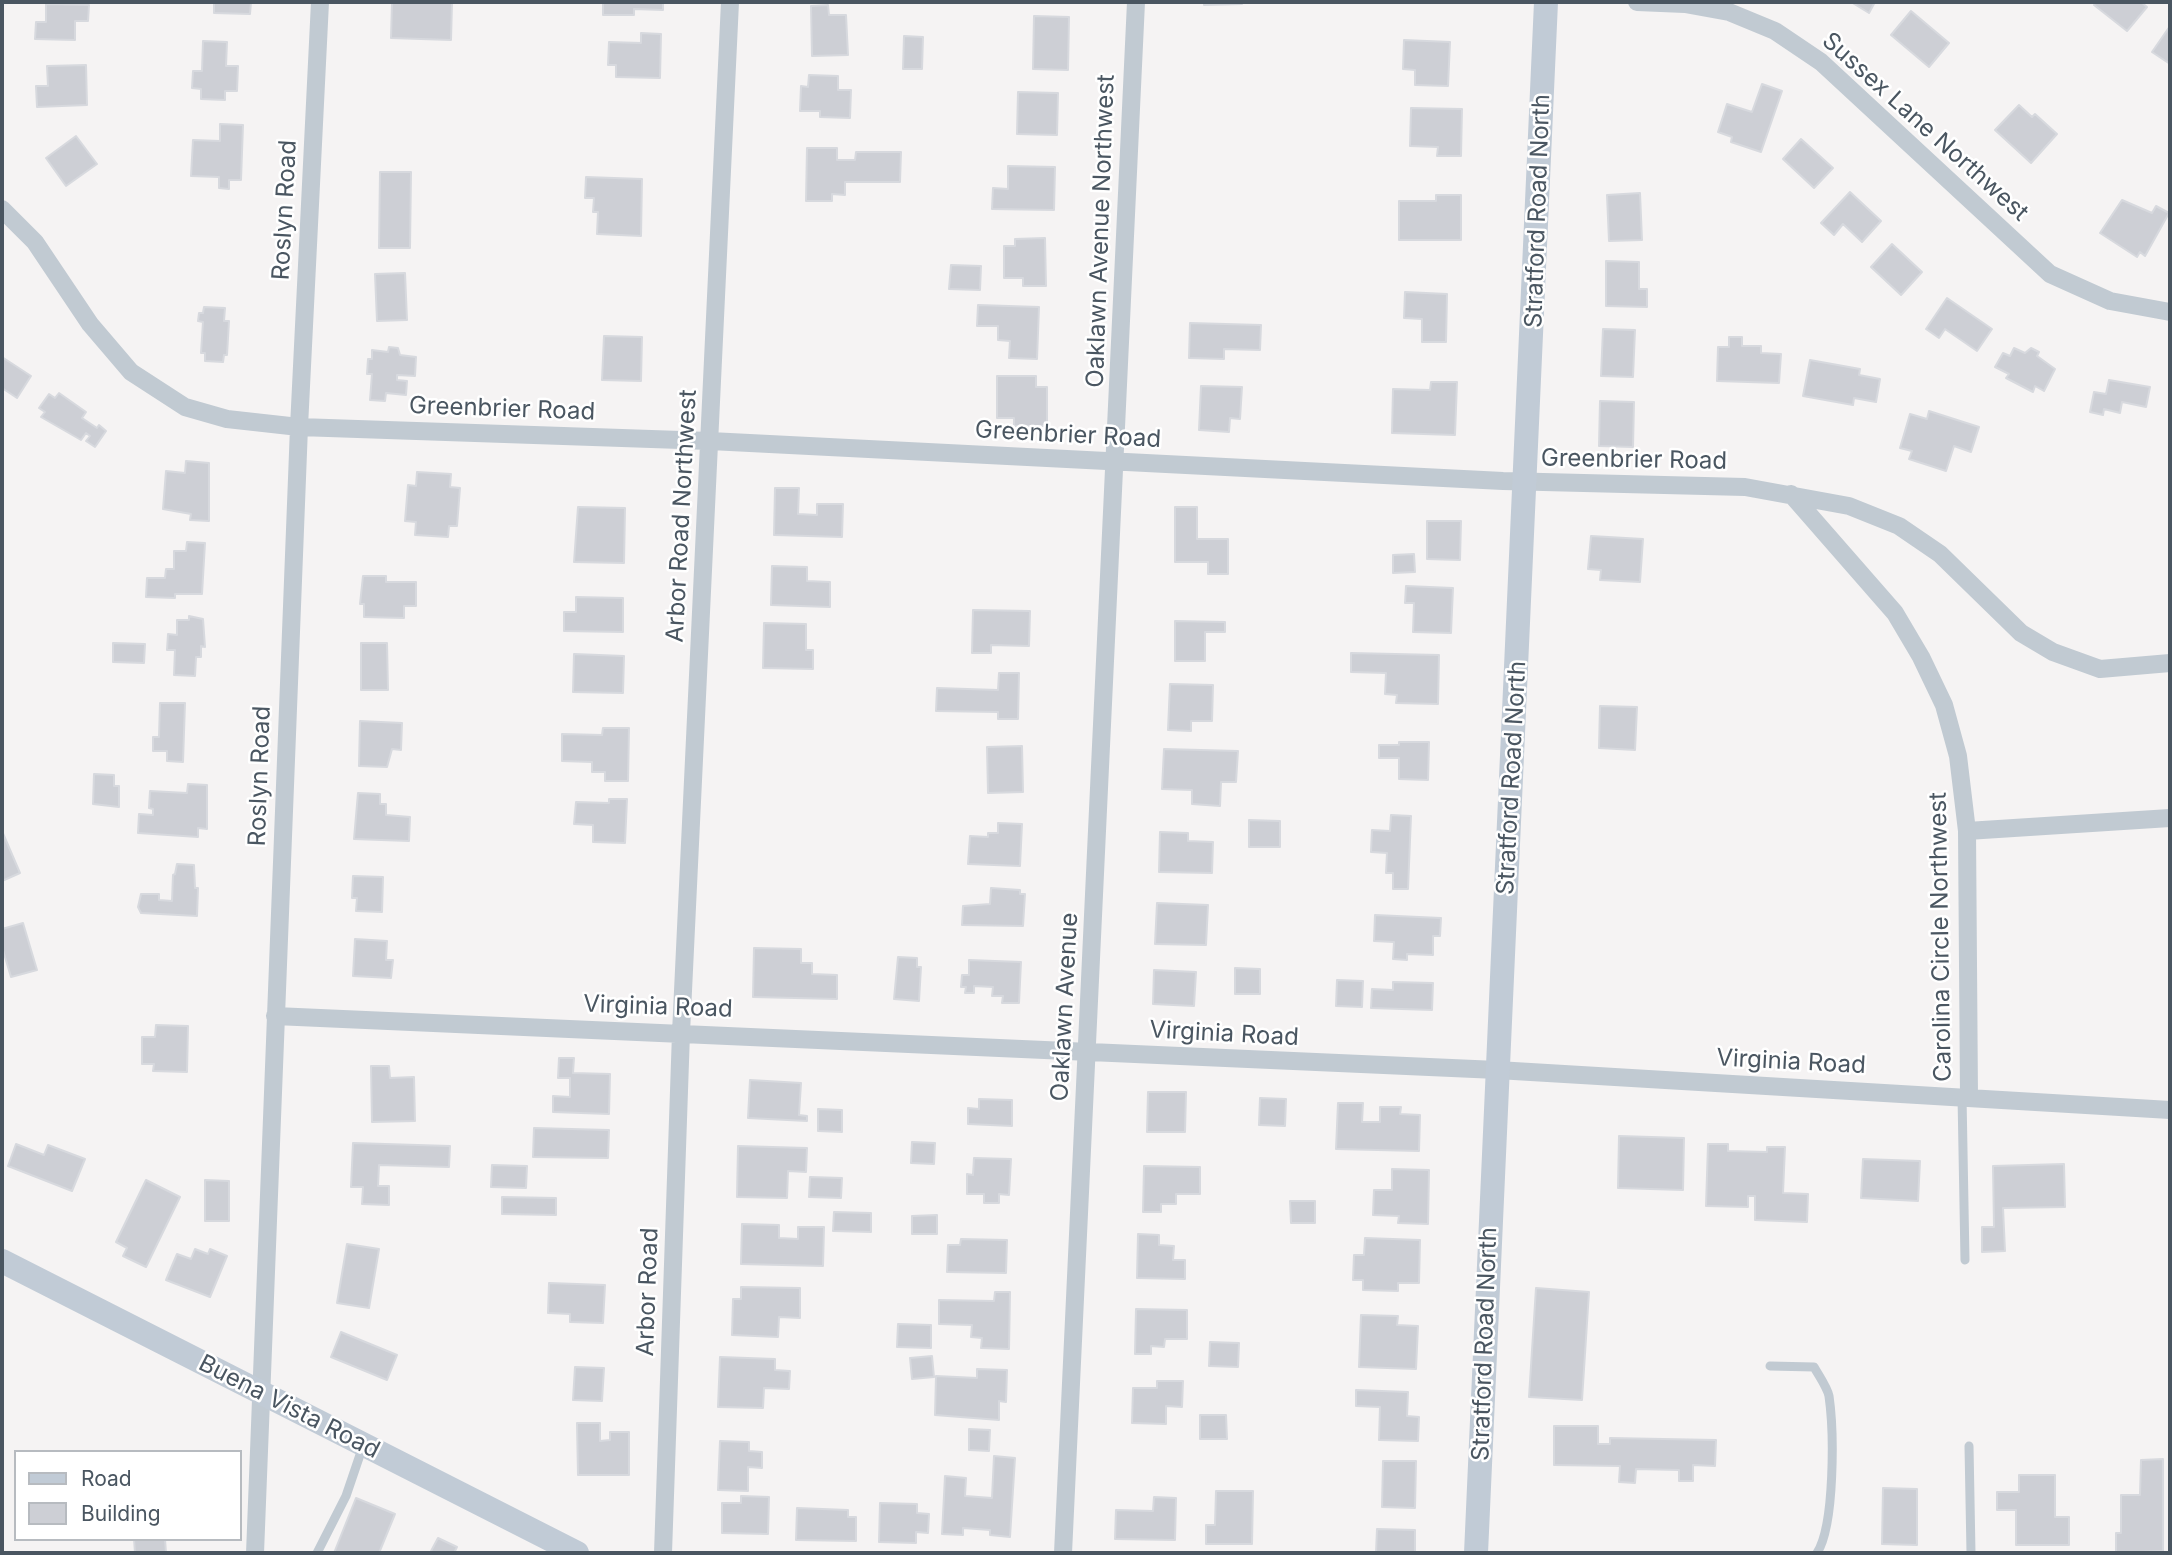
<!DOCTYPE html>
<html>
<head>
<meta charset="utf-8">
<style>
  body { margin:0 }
  #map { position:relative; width:2172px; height:1555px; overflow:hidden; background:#f5f3f3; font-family:Inter,sans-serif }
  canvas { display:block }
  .frame { position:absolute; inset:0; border:4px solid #4a5661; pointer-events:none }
  .legend { position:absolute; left:14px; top:1450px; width:228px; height:91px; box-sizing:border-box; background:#fff; border:2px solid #b7bbc0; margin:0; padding:9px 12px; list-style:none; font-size:21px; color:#4a5661 }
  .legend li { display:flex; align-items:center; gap:14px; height:35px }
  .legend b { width:35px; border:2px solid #b7bbc0 }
</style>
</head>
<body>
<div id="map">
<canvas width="2172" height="1555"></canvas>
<div class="frame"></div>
<ul class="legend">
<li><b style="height:9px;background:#c1cbd6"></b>Road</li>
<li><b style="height:19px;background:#cdcfd5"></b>Building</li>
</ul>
</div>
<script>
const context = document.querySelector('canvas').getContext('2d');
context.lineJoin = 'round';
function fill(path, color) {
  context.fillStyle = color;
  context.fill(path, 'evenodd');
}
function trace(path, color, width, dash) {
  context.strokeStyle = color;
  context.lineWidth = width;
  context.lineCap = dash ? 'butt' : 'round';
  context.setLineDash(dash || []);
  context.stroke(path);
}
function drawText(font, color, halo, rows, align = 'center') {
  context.font = font + ' Inter,sans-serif';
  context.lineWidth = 5;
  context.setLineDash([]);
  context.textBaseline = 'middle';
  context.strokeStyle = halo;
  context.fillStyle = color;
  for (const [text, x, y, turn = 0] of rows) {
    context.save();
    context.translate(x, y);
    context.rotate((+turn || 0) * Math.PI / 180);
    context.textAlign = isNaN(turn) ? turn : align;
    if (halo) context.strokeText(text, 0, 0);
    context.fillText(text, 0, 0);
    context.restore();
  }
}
const building = new Path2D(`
  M214,2h37l-1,12 -36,-1z
  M392,2l60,1 -1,37 -60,-2z
  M603,2h60v8l-29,-1v6h-31z
  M1204,2h38v2l-38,1z
  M1851,2h24l-6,11z
  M2096,2h45l6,5 -20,24 -33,-26z
  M46,4l43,1 -1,16h-13v19l-40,-1 1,-17h10z
  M828,5l1,10h17l2,40 -36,1 -1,-50z
  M1911,11l38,32 -20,24 -38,-32z
  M1034,16l35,1 -1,53 -35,-1z
  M2170,26v38l-18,-12z
  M641,33l20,1 -1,44 -44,-1v-12h-8l1,-23 32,1z
  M904,36l19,1 -1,32h-19z
  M1404,40l46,2 -2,44 -33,-1v-15l-12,-1z
  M203,41l24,1 -1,24h12l-1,25h-12v9l-24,-1v-10l-9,-1 1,-17h9z
  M86,65l1,40 -50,2 -1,-21h12l-1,-20z
  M809,75l29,1v14h13l-1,28 -30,-1v-6h-20l1,-25 7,1z
  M1762,84l20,7 -21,61 -30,-10 1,-5 -14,-5 9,-28 25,8z
  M1018,92l40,1 -1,42 -40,-1z
  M2019,105l13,12 3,-3 22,20 -26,29 -36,-33z
  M1411,108l51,1 -1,47h-24l1,-9 -28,-1z
  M220,124l23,1 -2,55h-12v9l-10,-1v-11l-28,-1 2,-36 27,1z
  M76,136l21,28 -31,22 -20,-28z
  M1801,139l32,29 -19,20 -31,-29z
  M807,148h30v12h18l1,-8h45l-1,30h-55v13l-13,-1v7h-26z
  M1008,166l47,1 -1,43 -62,-1 1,-21 15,1z
  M380,172h31l-1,76h-31z
  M586,177l56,2 -1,57 -44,-2 1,-22h-5l1,-14h-9z
  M1850,192l31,29 -19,21 -19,-18 -9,11 -13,-12z
  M1640,193l2,47 -33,1 -2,-46z
  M1436,195h25v45h-62v-39h37z
  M2122,200l30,13 4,-7 13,7 -24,43 -5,-4 -3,5 -37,-24z
  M1045,238l1,48h-23v-8h-19v-32h11v-7z
  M1892,244l30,28 -21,23 -30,-28z
  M1606,261l33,1v27h8v18l-41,-1z
  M951,265l30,1 -1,24 -31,-1z
  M405,273l2,47 -30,1 -2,-47z
  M1405,292l42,2 -1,48h-24v-23l-18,-1z
  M1947,298l45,31 -15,22 -32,-22 -6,9 -13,-9z
  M978,305l61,2 -2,52 -28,-1 1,-17 -12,-1v-14h-21z
  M204,307l21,1 -1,13h5l-2,34h-3l-1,7 -18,-1v-8h-4l2,-31 -5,-1 1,-8h4z
  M1190,323l71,2 -1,25 -36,-1v10l-35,-1z
  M1603,329l32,1 -2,47 -32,-1z
  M604,336l38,1 -1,44 -39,-1z
  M1729,337h13v9h19v7l20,1 -2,29 -62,-2 1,-34h11z
  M389,347l9,1 2,7 16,2 -1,19 -18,-1v5l10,1 -1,14 -20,-2 -1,8 -15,-1 2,-26h-5l1,-15h4v-9l16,2z
  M2014,348l11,5 6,-5 8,4 -2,4 18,13 -11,22 -9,-5 -2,6 -27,-14 3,-4 -14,-7 8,-14 7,3z
  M2,357l29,19 -14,22 -15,-10z
  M1810,360l50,9 -1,6 21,4 -4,23 -22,-4 -1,7 -50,-9z
  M997,376h39v11h11v39h-33v-8h-17z
  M2109,380l41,7 -4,20 -24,-5 -2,11 -16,-4 -1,6 -13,-3 4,-20 12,2z
  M1431,382h26l-2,53 -63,-2 1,-44 37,1z
  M1201,386l41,1 -2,32 -10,-1 -1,14 -30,-2z
  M59,393l27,19 -4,6 15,10 2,-3 7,6 -11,16 -9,-6 4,-5 -4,-3 -5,7 -40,-23 4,-5 -6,-4 10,-14 6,4z
  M1600,401l34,1 -1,45 -34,-1z
  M1929,411l50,16 -8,25 -17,-6 -8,25 -37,-12 3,-8 -12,-3 10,-34 17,5z
  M186,461l23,2v58l-19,-1 1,-6 -28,-5 3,-38 19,2z
  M417,472l34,2 -1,13 10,1 -3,38h-8l-1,11 -33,-2 1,-13 -11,-1 3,-36 8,1z
  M775,488h24l-1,26 19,1v-11h26l-1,33 -68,-2z
  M578,507l47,1 -1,55 -50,-1z
  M1175,507h22v32h31v35h-20v-12h-33z
  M1427,521h34l-1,39 -33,-1z
  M1591,536l52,3 -3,43 -40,-2 1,-10 -13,-1z
  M187,542l18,1 -3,51h-27v4l-29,-1 1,-19h18l1,-9h8v-18h12z
  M1414,554l1,18 -22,1v-18z
  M772,566l35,1v14l23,1v25l-59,-2z
  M363,576h23v6h30v24h-12v12l-40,-1v-13h-4z
  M1406,586l47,2 -2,45 -38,-1 1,-29h-9z
  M576,597l47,1v34l-59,-1v-19h12z
  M973,610l57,1 -1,35 -38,-1v8h-19z
  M189,616l14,3 2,28 -4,-1v11h-5l-1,19 -21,-1 1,-25h-8l1,-16 9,1v-15h12z
  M1175,621l50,1v10h-20v29h-30z
  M764,623l42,1v26h7v19l-50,-1z
  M113,643l32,1 -1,19 -31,-1z
  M361,643h26l1,47h-27z
  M1351,653l88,2 -1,49 -42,-1 1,-8 -12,-1 1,-21 -35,-1z
  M574,654l50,2 -1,37 -50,-1z
  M999,673h20l-1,46h-20v-7l-62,-1 1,-23 61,2z
  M1170,684l43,1 -1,36h-21v10l-23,-1z
  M160,703h25l-2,59 -16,-1v-10h-14v-14h6z
  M1600,706l37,1 -2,43 -36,-2z
  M360,721l42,2 -1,27 -9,-1 -5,18 -28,-1z
  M603,728h26l-1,53h-23v-9h-13v-10l-30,-1v-27l40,1z
  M1399,742h30l-1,38 -29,-1v-21h-20v-13h20z
  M1022,746l1,46 -35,1 -1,-46z
  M1164,749l74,2 -2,31h-15l-1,24 -28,-2v-14l-30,-1z
  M94,774l20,1v11h5v21l-26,-3z
  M188,784l19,1v44l-9,-1v9l-60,-4 1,-19 14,1v-6l-4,-1 1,-17 37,2z
  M358,793l22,1v10h6v11l24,2 -1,24 -55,-2z
  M609,799h18l-2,44 -32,-1v-17l-19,-1 2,-22 33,1z
  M1391,815l20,1 -3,73h-15v-16h-7l1,-20 -16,-1 1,-22 18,1z
  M1249,820l31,1v26h-31z
  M998,823l24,1 -2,42 -52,-2 2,-28 18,1v-4h10z
  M2,831l18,42 -18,8z
  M1160,832l28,1v8l25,1 -1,31 -53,-1z
  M177,864l17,1 1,23h3l-1,28 -56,-3 -3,-6 3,-13h18v6l13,1 1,-26 2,-1z
  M353,876l30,1 -1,35 -26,-1 1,-13h-5z
  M991,888l29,2v4h5l-2,32 -61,-1 1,-19 27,-2z
  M1157,903l51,2 -2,40 -51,-1z
  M1375,915l66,3 -1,18h-7v19l-26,-1v6l-14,-1 1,-17 -20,-1z
  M23,923l14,47 -26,7 -9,-30v-18z
  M355,939l32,2 -1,19h7l-2,18 -38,-2z
  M754,948l47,1v14h11v11l25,1v24l-84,-2z
  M898,957l19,1v9h4l-2,34 -25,-2z
  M969,960l52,2 -2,41h-17l1,-7h-11l1,-9 -19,-1v7h-9l1,-6h-5l1,-12h7z
  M1235,968l25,1v25h-25z
  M1154,970l42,2 -2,34 -41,-2z
  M1337,980l26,1 -1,26 -26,-1z
  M1393,982l40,1 -1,27 -61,-2 1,-19 21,1z
  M156,1025l32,1 -1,46 -34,-1 1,-7h-12v-27h13z
  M559,1058h15l-1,15 37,1 -1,40 -56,-2v-16l17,1v-19h-12z
  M371,1066h18l1,12 24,-1 1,44 -43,1z
  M750,1080l51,3 -2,32 8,1v5l-59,-3z
  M1148,1092h38l-1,40h-38z
  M1260,1098l26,1 -1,27 -26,-1z
  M979,1099l33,1v26l-44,-2v-16l11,1z
  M1338,1103h25l-1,19h18v-15h21l-1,7 20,1 -1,36 -83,-2z
  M818,1109l24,1v22l-24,-1z
  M534,1128l75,2 -1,28 -75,-1z
  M1619,1136l65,2 -1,52 -65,-2z
  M912,1142l23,1 -1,21 -23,-1z
  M353,1143l97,3 -1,21 -70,-2 -1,21h11v19l-27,-1 1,-17h-12z
  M16,1144l28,11 4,-10 37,14 -13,32 -64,-25z
  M1708,1144h20v7l39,1v-5h18l-2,46 25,1 -1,28 -52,-2v-24h-7v11l-42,-1z
  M738,1146l69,2 -1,24 -18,-1 -1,27 -50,-1z
  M974,1158l37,1 -2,36 -10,-1v9h-15v-9h-17v-20l6,1z
  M1863,1159l57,2 -2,40 -57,-3z
  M2064,1164l1,43 -62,1 2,43 -23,1v-25h12l-1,-61z
  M492,1165l35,1 -1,22 -35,-1z
  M1144,1166l56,1v27h-24v10h-15v8h-18z
  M1392,1169l37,1 -1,54 -30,-1 1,-7 -26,-1 1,-25h18z
  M810,1177l32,1 -1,20 -32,-1z
  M146,1180l34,17 -34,70 -23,-11 4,-8 -11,-6z
  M205,1180l24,1v40h-24z
  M502,1197l54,1v17l-54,-1z
  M1290,1201h25v22h-24z
  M834,1212l37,1v19l-38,-1z
  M937,1215v19h-25v-18z
  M742,1224l37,1v13l19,1v-12h26l-1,39 -82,-2z
  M1138,1234l21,1v10l15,1 -1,14h12v19l-48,-1z
  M1365,1238l55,2 -1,43h-21v8l-35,-1v-10h-10l1,-25h10z
  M961,1239l46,1 -1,33 -59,-1 1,-27h12z
  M347,1244l32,5 -10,59 -32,-5z
  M195,1249l13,5 2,-5 17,7 -17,41 -44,-17 11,-26 14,5z
  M549,1283l56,2 -2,38 -33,-1v-8l-22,-1z
  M741,1287l59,1v30l-21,-1 -1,20 -46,-2 1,-36h8z
  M1536,1288l53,4 -7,108 -53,-3z
  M995,1292h15l-1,57 -28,-1 1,-10 -11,-1 1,-12 -33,-1v-24l55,1z
  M1136,1309l51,1v29h-22l-1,8 -13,-1v8h-16z
  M1361,1315l37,1 -1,9 21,1 -2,43 -57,-2z
  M898,1324l33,1v23l-34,-1z
  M341,1332l56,23 -10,25 -56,-23z
  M1210,1342l29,1 -1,24 -29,-1z
  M932,1356l2,21 -22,2 -2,-21z
  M720,1357l55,2v11l15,1 -1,18 -25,-1 -1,20 -45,-1z
  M575,1367l29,1 -2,33 -29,-1z
  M977,1369l30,1 -1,32 -7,-1v19l-64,-5 1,-39 41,2z
  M1157,1381h26l-1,26 -16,-1v18l-34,-1 1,-35h24z
  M1356,1390l52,2 -1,24 12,1 -1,24 -39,-1 1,-33 -24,-1z
  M1200,1415h26l1,24h-27z
  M577,1423h23v18l10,-1v-8h19v43h-51z
  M1554,1426h44v18h12v-6l106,2 -1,26 -22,-1v16h-14v-11l-43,-1 -1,14 -16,-1 1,-16 -66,-1z
  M969,1429l21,1 -1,21 -20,-1z
  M720,1441l29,1v9l13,1v16l-14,-1v24l-30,-1z
  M994,1456l21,2 -5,79 -20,-2v-5l-27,-2v7l-21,-1 3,-58 21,2 -1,18 27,2z
  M2163,1459v92l-47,2v-20h5v-38h19l1,-35z
  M1383,1461h33l-1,47 -33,-1z
  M2019,1475h36v42h14v28h-53v-35h-19v-18h22z
  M1883,1488l34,1v56l-35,-1z
  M1216,1491h37l-1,53h-46v-19h9z
  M741,1496l28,1 -1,37 -46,-1v-30h19z
  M1154,1497l22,1 -1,42 -60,-1 1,-29 37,1z
  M356,1498l39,16 -16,39h-45z
  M880,1503l37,1v9l12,1 -1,19 -12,-1v11l-37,-1z
  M797,1508l51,2v7h8v24l-60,-1z
  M1377,1529l38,1v23h-39z
  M438,1538l19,9 -3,6h-24z
  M134,1539h31l1,14h-31z`);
fill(building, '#cdcfd5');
trace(building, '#d7d9de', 2);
trace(new Path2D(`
  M1962,1096l3,164
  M1770,1366l44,1c5,9 13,20 15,29 5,35 6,129 -12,157
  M1969,1446l2,107
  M317,1553l29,-57 17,-50`), '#c1cad2', 9);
trace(new Path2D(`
  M1637,2l48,2 44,8 46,19 46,31 229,212 60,27 60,11
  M2,209l33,33 55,82 41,48 54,35 42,12 72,8 411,14 793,40 242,6 104,19 50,20 41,28 81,79 32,19 47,17 70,-6
  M1791,494l104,119 26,44 23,48 14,51 9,75 2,266
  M1967,831l203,-13
  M275,1016l1222,54 673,40
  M255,1553l44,-1126 21,-425
  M663,1553l18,-520 49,-1031
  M1063,1553l73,-1551`), '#c1cad2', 18);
trace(new Path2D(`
  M2,1261l575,292
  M1476,1553l70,-1551`), '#c1cbd6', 24);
drawText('24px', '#4a5661', '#fff', [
  ["Sussex Lane Northwest",1925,127,42],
  ["Roslyn Road",285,210,-87],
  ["Stratford Road North",1538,211,-88],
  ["Oaklawn Avenue Northwest",1101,231,-88],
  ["Greenbrier Road",502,409,2],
  ["Greenbrier Road",1068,435,3],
  ["Greenbrier Road",1634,460,1],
  ["Arbor Road Northwest",682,516,-87],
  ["Roslyn Road",260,776,-88],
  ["Stratford Road North",1512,778,-87],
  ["Carolina Circle Northwest",1941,937,-91],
  ["Virginia Road",658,1007,2],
  ["Oaklawn Avenue",1065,1007,-87],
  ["Virginia Road",1224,1034,3],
  ["Virginia Road",1791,1062,3],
  ["Arbor Road",648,1292,-88],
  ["Stratford Road North",1485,1344,-88],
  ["Buena Vista Road",289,1407,27]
]);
</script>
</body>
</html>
